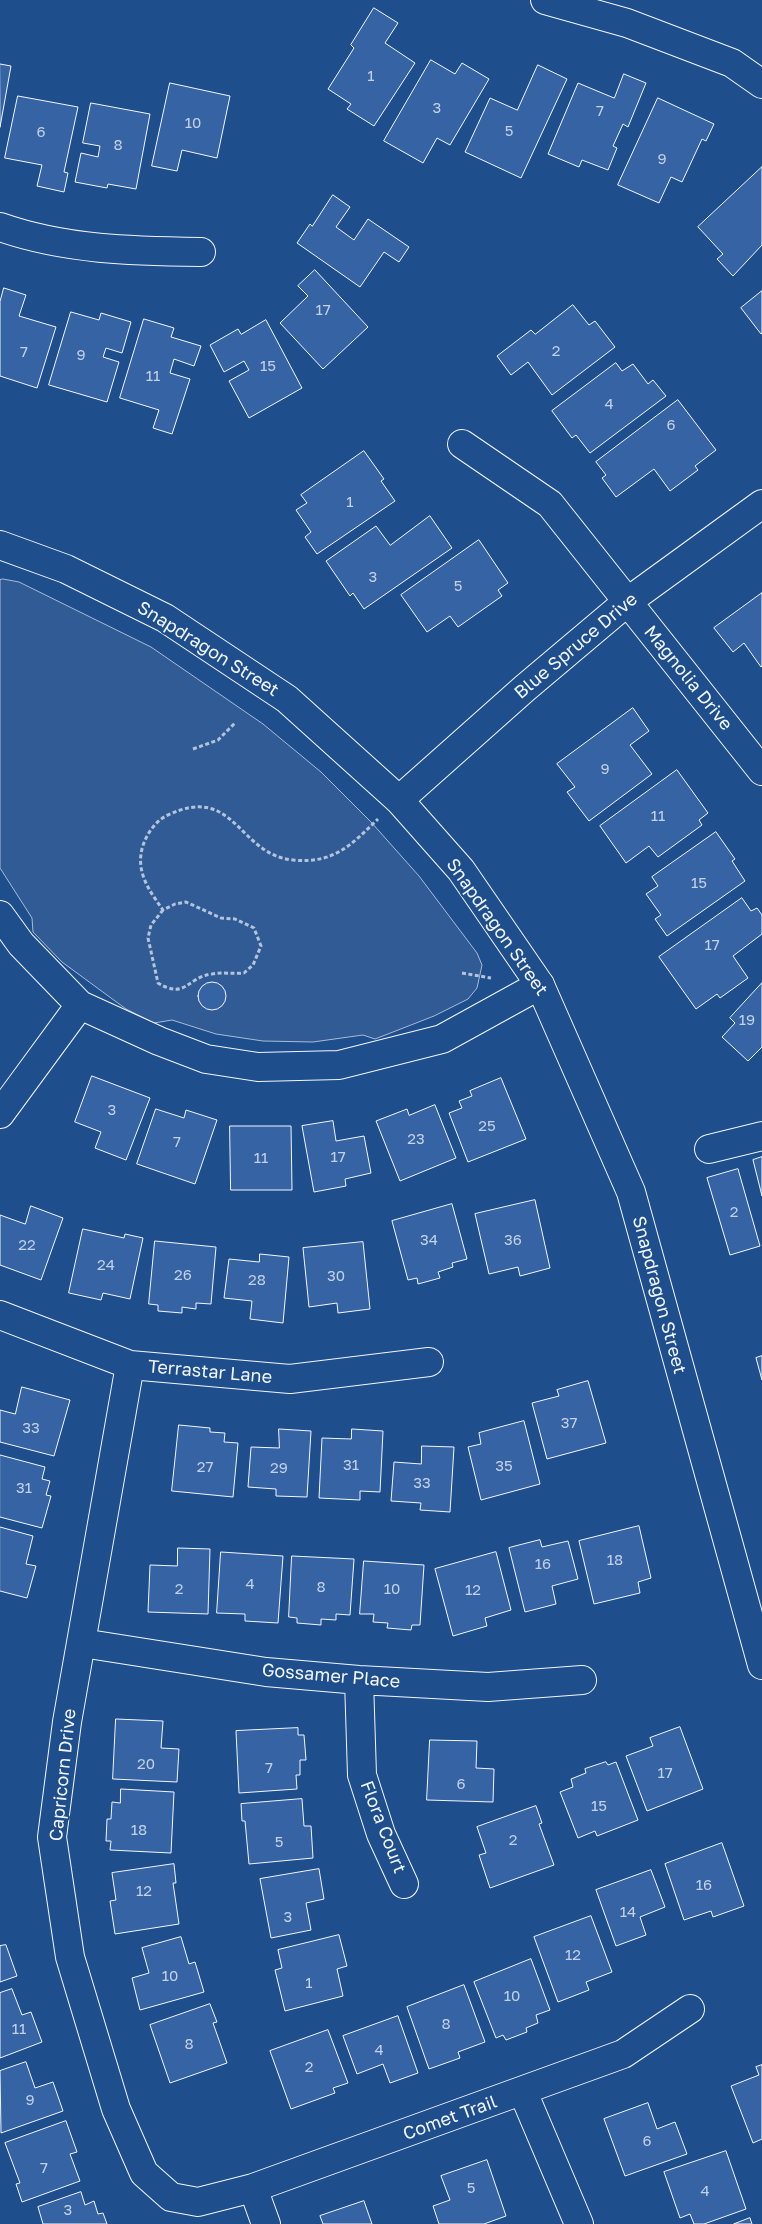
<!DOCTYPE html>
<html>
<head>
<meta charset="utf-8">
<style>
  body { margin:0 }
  canvas { display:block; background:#1f4e8c }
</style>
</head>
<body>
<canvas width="762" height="2224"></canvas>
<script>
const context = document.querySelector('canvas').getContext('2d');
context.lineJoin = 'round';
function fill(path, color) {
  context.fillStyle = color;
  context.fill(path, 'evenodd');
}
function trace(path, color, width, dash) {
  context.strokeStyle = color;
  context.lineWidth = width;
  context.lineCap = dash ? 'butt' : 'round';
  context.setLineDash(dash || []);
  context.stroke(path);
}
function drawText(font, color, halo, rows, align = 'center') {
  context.font = font + ' "Golos Text",sans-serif';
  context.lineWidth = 4;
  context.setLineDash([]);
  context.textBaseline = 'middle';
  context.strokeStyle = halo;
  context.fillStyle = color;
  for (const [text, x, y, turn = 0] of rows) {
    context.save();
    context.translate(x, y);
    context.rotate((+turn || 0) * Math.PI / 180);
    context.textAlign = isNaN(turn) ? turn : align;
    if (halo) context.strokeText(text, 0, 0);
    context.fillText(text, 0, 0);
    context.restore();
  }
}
const built = new Path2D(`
  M3,579l16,3 132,65 112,77 58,48 50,50 48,54 58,77 5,12 -5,23 -9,11 -34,17 -59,23 -12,-4 -50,7 -50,-1 -47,-7 -44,-14 -18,3 -28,-14 -64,-47 -29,-30 -1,-14 -32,-50v-288z`);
fill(built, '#305b95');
trace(built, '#a8bbd7', 1);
const building = new Path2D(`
  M374,8l24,15 -13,20 30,20 -41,63 -27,-17 4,-5 -23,-15 26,-41 -3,-3z
  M431,60l24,14 7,-11 27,16 -39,66 -13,-7 -14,25 -39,-22z
  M0,64l11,2 -11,61z
  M538,65l29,14 -46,99 -56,-26 25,-54 27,12z
  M624,74l22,9 -18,44 -5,-3 -10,22 4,2 -9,22 -26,-10 -3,7 -31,-13 30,-71 36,15z
  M170,83l60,13 -13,62 -35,-8 -5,21 -25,-5z
  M18,96l60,11 -14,65 4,1 -4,19 -27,-6 5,-21 -37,-7z
  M658,98l56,26 -8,17 -4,-2 -20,43 -11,-5 -12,26 -41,-18z
  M91,103l59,11 -14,75 -28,-5 -1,4 -32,-6 6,-29 17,4 2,-11 -17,-3z
  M762,167v78l-29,31 -16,-17 6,-5 -25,-27z
  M333,195l17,12 -14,20 18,13 14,-21 41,28 -10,15 -15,-10 -24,35 -63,-44 13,-19 2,2z
  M315,270l53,57 -45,42 -43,-46 28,-27 -10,-10z
  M4,288l22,7 -7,21 37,11 -19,61 -37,-12v-74z
  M762,291v42l-1,1 -20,-26z
  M573,305l16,20 6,-4 20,26 -63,48 -24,-33 -17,13 -14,-19 34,-26 4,4z
  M71,312l28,8 2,-7 30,9 -9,31 -16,-5 -3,9 16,5 -12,40 -58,-17z
  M144,319l30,9 -3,9 30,9 -7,20 -20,-7 -4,14 20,6 -18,55 -19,-6 6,-18 -39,-12z
  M266,320l36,68 -53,30 -20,-37 20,-11 -5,-9 -20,11 -14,-27 28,-16 3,5z
  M616,363l6,8 11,-7 15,20 5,-4 13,16 -76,57 -14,-18 -4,3 -20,-27z
  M678,400l38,50 -21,16 3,4 -28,21 -16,-22 -38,28 -14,-19 4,-3 -10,-13z
  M364,451l20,28 -3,2 14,20 -78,53 -12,-17 6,-5 -15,-22 11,-7 -6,-8z
  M430,516l22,32 -88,61 -11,-16 -3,3 -24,-35 50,-35 14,19z
  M479,540l29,43 -10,7 4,6 -44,31 -8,-11 -23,16 -26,-37z
  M762,593v73l-1,1 -17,-24 -11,9 -19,-24z
  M633,708l16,23 -19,14 22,29 -63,47 -22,-29 8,-5 -18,-23z
  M677,770l31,43 -9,7 3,5 -44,32 -9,-11 -23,17 -26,-37z
  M716,832l19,27 -3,2 13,20 -78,55 -12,-17 6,-4 -15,-21 12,-8 -6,-9z
  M742,898l9,13 6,-3 5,7v19l-29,22 15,22 -28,20 -3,-4 -21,15 -37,-52z
  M198 996a14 14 0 1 1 28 0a14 14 0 1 1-28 0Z
  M762,983v64l-14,14 -26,-24 13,-14 -5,-5z
  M92,1076l58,22 -24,62 -31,-12 6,-16 -26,-10z
  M501,1078l25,61 -58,23 -19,-49 13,-5 -3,-7 13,-5 -2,-5z
  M435,1105l21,53 -56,23 -24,-60 31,-12 2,6z
  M156,1109l28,9 2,-8 31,10 -22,64 -58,-20z
  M333,1121l3,20 28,-5 7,37 -26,6 1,7 -32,6 -12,-66z
  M230,1126h61l1,64h-61z
  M762,1157v39l-9,-36z
  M738,1169l22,77 -30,9 -23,-77z
  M535,1200l15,68 -30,8 -2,-9 -29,7 -14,-60z
  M452,1204l15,55 -15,4 1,4 -15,5 2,6 -22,6 -1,-6 -9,2 -16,-59z
  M31,1206l32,12 -22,62 -41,-15v-50l25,9z
  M83,1229l41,9 1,-4 18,4 -13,61 -27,-6 -2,7 -32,-7z
  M155,1241l61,6 -5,57 -15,-1v6l-14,-2v6l-24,-2v-6l-9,-1z
  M363,1242l7,67 -32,4 -1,-10 -28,4 -6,-59z
  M260,1254l29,3 -6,66 -33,-4 2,-18 -28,-3 5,-39 30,3z
  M762,1356v24l-6,-22z
  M588,1381l18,62 -59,16 -15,-56 27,-7 -2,-6z
  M22,1387l48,13 -16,56 -54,-14v-32l15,4z
  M524,1421l16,63 -59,16 -13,-53 13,-3 -2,-11z
  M179,1425l31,3v4l15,1 -1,9 14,1 -5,54 -61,-6z
  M279,1429l32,2 -4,66 -31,-1v-7l-28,-2 3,-40 28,1z
  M352,1429l31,2 -3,61 -20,-1v9l-41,-2 3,-60 29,1z
  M422,1446l32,1 -4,65 -30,-2 1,-7 -30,-2 3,-39 27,2z
  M0,1455l45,12 -3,12 8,2 -4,14 5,1 -9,32 -42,-11z
  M639,1526l12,52 -13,4 2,11 -46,11 -15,-63z
  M0,1527l33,9 -7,28 10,2 -9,32 -27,-7z
  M540,1540l2,7 26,-6 10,38 -26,7 4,18 -31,8 -16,-64z
  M178,1548l32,1 -2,65 -60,-2 2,-47 27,1z
  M221,1552l62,4 -5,67 -33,-2v-7l-28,-1z
  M496,1552l15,58 -26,8 2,8 -34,10 -18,-67z
  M292,1556l62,3 -4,56 -14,-1v6l-15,-1v6l-24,-2v-5l-8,-1z
  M364,1561l60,4 -4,60h-8l-1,5 -24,-2 1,-5 -15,-1 1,-8h-14z
  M116,1719l47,2 -2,27 18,1 -2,33 -64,-3z
  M680,1727l23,62 -56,22 -21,-55 27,-10 -3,-8z
  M298,1728v7h6l2,25h-6v15h-4l1,14 -58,4 -3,-62z
  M430,1740l47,1 -1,27 18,1 -1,33 -66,-2z
  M606,1762l2,3 8,-3 22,58 -41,16 -2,-5 -17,7 -18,-46 13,-5 -2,-8 15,-6 -1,-4z
  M121,1789l53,3 -3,61 -61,-3 1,-9h-5l1,-22h4l1,-17 8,1z
  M302,1799l2,27h7l2,32 -64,6 -4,-43h-3l-1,-17z
  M536,1806l6,17 -3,1 15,41 -64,23 -11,-33 7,-2 -9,-26z
  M722,1843l22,63 -31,11 -2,-6 -27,9 -19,-56z
  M174,1864l2,19h-3l6,41 -64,10 -5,-33 6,-1 -4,-27z
  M319,1869l5,30 -18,4 5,27 -40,8 -11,-59z
  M651,1870l14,37 -25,10 6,18 -30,11 -20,-56z
  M591,1916l21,56 -26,10 3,8 -31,12 -24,-65z
  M339,1935l8,31 -10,3 6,27 -58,15 -10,-41 7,-2 -4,-18z
  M181,1937l8,27 6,-2 9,30 -64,18 -8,-32 17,-5 -7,-25z
  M6,1945l11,31 -17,6v-36z
  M531,1959l19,51 -14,5 2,8 -12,5 1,4 -21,8 -3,-5 -7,3 -22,-56z
  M464,1985l21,57 -27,10 2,6 -31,11 -22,-62z
  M12,1989l10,26 9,-3 11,30 -42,16v-65z
  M210,2004l7,18 -4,1 14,40 -57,20 -20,-58z
  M398,2016l20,57 -28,10 -7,-19 -26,10 -14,-38z
  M328,2030l20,53 -15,5 2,5 -44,16 -21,-58z
  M26,2062l9,26 18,-6 10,29 -62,22 -1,-62z
  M762,2065v74l-9,4 -22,-57 28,-11 -3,-8z
  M648,2103l9,26 18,-7 12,32 -62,22 -21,-57z
  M66,2121l11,31 -7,2 10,27 -58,21 -6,-18 4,-1 -15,-40z
  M726,2151l20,58 -42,15h-10l-4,-10 -10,4 -16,-46z
  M487,2160l19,56 -22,8h-45l-6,-18 17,-6 -9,-24z
  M81,2192l4,13 9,-4 4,13 5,-1 4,11h-64l-5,-17z
  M364,2201l8,23h-49l-3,-8z
  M750,2218l2,6h-18z`);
fill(building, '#3563a3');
trace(building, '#f2f6ff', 1);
const street = new Path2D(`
  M545,0l82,23 105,40 30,21
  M0,227c65,23 133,24 201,25
  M462,444l88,60 212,267
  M399,800l126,-112 102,-86 135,-98
  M0,915l21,29 59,61 79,36 47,18 52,8 81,-2 103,-26 98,-54
  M0,1114l80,-109
  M709,1149l53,-13
  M0,1315l130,50 160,14 139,-17
  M130,1365l-63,357 -15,115 18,120 46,152 28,64 27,24 27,5 55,-14 370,-134 67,-45
  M82,1643l184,29 93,8 129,7 94,-7
  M359,1680l3,95 19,59 23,50
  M523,2092l56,132
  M253,2188l13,36`);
const secondary = new Path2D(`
  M0,545l66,24 99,49 122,81 112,101 62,70 79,115 91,207 131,473`);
trace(street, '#f2f6ff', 30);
trace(secondary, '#f2f6ff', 30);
trace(new Path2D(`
  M193,749l25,-9 18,-18
  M163,910l-12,15 -3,13 10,45c28,17 29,-6 54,-9 11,-2 21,0 32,-1l9,-8 8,-19 -7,-18 -19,-9 -14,-1 -35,-16 -11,2 -12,6c-12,-17 -25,-34 -22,-56 2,-15 13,-33 27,-39 67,-32 70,40 125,45 41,4 58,-15 85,-41
  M462,973l29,5`), '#b3c4dc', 3, [4, 2.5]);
trace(street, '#1f4e8c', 28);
trace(secondary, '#1f4e8c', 28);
drawText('15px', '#c3d1e8', null, [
  ["1",371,76],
  ["3",437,108],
  ["7",600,111],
  ["10",193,123],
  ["5",509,131],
  ["6",41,132],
  ["8",118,145],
  ["9",662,159],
  ["17",323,310],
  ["2",556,351],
  ["7",24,352],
  ["9",81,355],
  ["15",268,366],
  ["11",153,376],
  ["4",609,404],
  ["6",671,425],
  ["1",350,502],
  ["3",373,577],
  ["5",458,586],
  ["9",605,769],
  ["11",658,816],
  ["15",699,883],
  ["17",712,945],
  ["19",747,1020],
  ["3",112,1110],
  ["25",487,1126],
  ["23",416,1139],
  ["7",177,1142],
  ["17",338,1157],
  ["11",261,1158],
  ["2",734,1212],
  ["34",429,1240],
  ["36",513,1240],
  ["22",27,1245],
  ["24",106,1265],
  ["26",183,1275],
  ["30",336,1276],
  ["28",257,1280],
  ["37",569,1423],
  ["33",31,1428],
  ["31",351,1465],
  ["35",504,1466],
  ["27",205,1467],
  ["29",279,1468],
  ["33",422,1483],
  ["31",24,1488],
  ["18",615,1560],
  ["16",543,1564],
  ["4",250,1584],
  ["8",321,1587],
  ["2",179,1589],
  ["10",392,1589],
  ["12",473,1590],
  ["20",146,1764],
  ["7",269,1768],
  ["17",665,1773],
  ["6",461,1784],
  ["15",599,1806],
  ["18",139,1830],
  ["2",513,1840],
  ["5",279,1842],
  ["16",704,1885],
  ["12",144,1891],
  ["14",628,1912],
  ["3",288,1917],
  ["12",573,1955],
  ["10",170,1976],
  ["1",309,1983],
  ["10",512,1996],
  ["8",446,2024],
  ["11",19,2029],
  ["8",189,2044],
  ["4",379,2050],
  ["2",309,2067],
  ["9",30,2100],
  ["6",647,2141],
  ["7",44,2168],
  ["5",471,2188],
  ["4",705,2191],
  ["3",68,2210]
]);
drawText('18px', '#f2f6ff', '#1f4e8c', [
  ["Blue Spruce Drive",576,646,-40],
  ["Snapdragon Street",208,649,32],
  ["Magnolia Drive",688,678,51],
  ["Snapdragon Street",497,927,55],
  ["Snapdragon Street",659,1295,75],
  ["Terrastar Lane",210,1372,5],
  ["Gossamer Place",331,1676,5],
  ["Capricorn Drive",63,1775,-84],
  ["Flora Court",383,1827,69],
  ["Comet Trail",450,2118,-20]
]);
</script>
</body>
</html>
